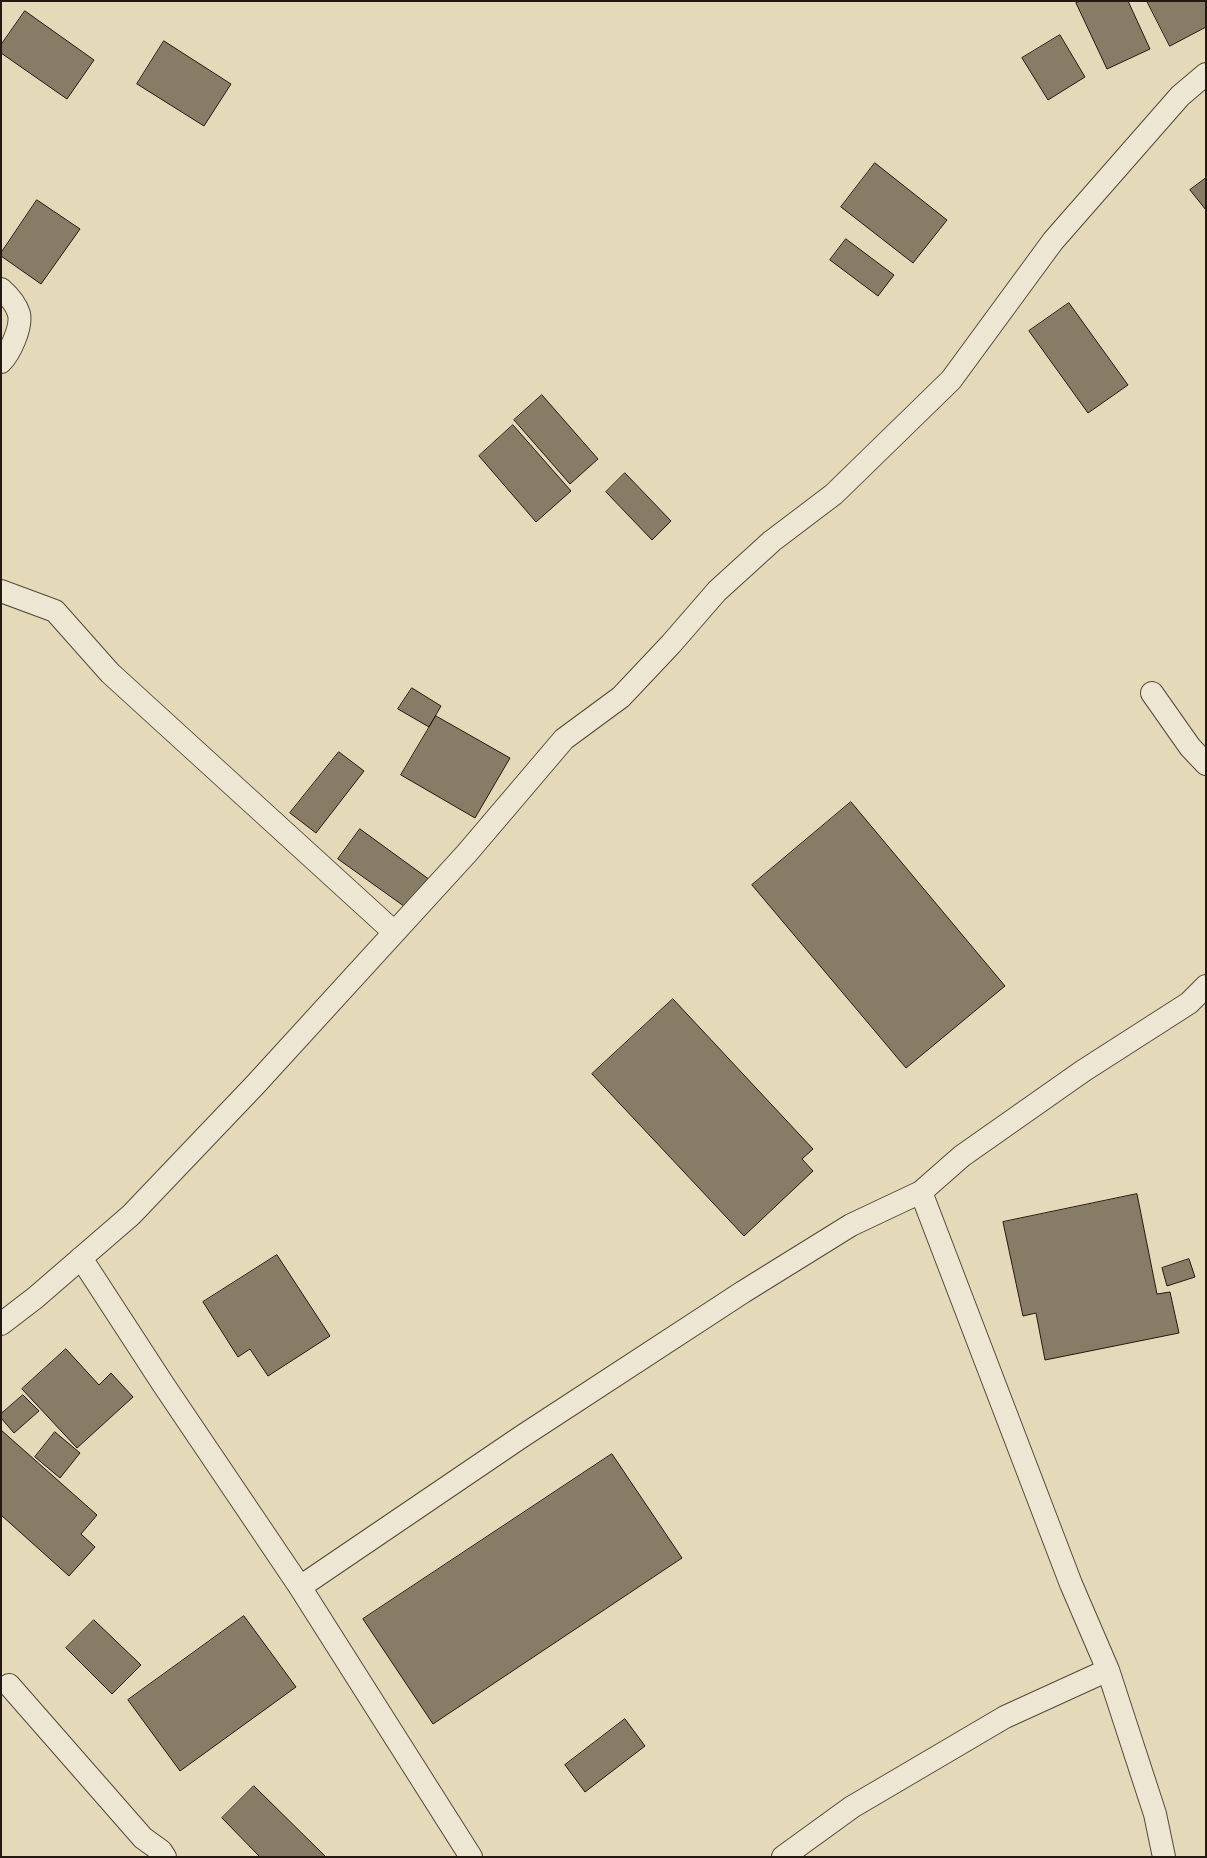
<!DOCTYPE html>
<html>
<head>
<meta charset="utf-8">
<style>
  body { margin:0 }
  #map { position:relative; width:1207px; height:1858px; overflow:hidden; background:#e4d9b9; font-family:"Sorts Mill Goudy",serif }
  canvas { display:block }
  .frame { position:absolute; inset:0; border:2px solid #23190e; pointer-events:none }
</style>
</head>
<body>
<div id="map">
<canvas width="1207" height="1858"></canvas>
<div class="frame"></div>
</div>
<script>
const context = document.querySelector('canvas').getContext('2d');
context.lineJoin = 'round';
function fill(path, color) {
  context.fillStyle = color;
  context.fill(path, 'evenodd');
}
function trace(path, color, width, dash) {
  context.strokeStyle = color;
  context.lineWidth = width;
  context.lineCap = dash ? 'butt' : 'round';
  context.setLineDash(dash || []);
  context.stroke(path);
}
const building = new Path2D(`
  M1081,1h47l22,48 -43,20 -31,-66z
  M1147,1h59v26l-36,19z
  M25,11l69,49 -27,39 -66,-46v-8z
  M1060,35l25,42 -37,23 -26,-42z
  M164,41l67,43 -27,42 -67,-42z
  M875,163l72,57 -34,43 -72,-56z
  M1206,178v32l-16,-20z
  M37,200l43,29 -39,55 -40,-28v-3z
  M846,239l48,36 -16,21 -48,-36z
  M1069,303l59,82 -40,28 -59,-82z
  M542,395l56,64 -28,25 -56,-64z
  M513,425l58,66 -35,31 -57,-66z
  M625,473l46,48 -19,19 -46,-48z
  M412,688l29,18 -12,21 -31,-18z
  M436,716l74,42 -35,60 -74,-43z
  M339,752l25,19 -48,62 -26,-20z
  M851,802l154,184 -99,82 -154,-183z
  M360,829l70,51 -22,29 -70,-50z
  M673,999l140,150 -11,10 11,12 -69,65 -152,-162z
  M1137,1194l20,100 13,-2 9,41 -134,27 -9,-47 -13,3 -20,-94z
  M277,1255l53,81 -62,40 -18,-27 -12,8 -35,-55z
  M1189,1259l6,18 -28,9 -5,-18z
  M66,1349l33,36 12,-12 22,24 -56,51 -55,-59z
  M23,1395l16,16 -25,22 -13,-15v-4z
  M1,1430l96,85 -16,19 14,13 -26,29 -68,-61z
  M55,1432l25,21 -20,25 -25,-21z
  M612,1454l70,104 -249,166 -70,-105z
  M244,1616l52,71 -116,84 -52,-71z
  M94,1620l47,45 -29,29 -46,-46z
  M625,1719l20,27 -60,46 -20,-27z
  M254,1786l72,71h-66l-38,-39z`);
fill(building, '#877d67');
trace(building, '#23190e', 1);
const minor = new Path2D(`
  M1,289c8,7 15,15 18,25 3,13 -9,39 -18,48
  M1,591l54,20 55,62 284,259
  M1152,693l38,54 16,17
  M81,1258l82,126 137,203 171,270
  M1,1324l34,-26 96,-83 124,-130 212,-232 97,-114 57,-42 50,-53 46,-53 55,-50 62,-47 117,-114 102,-139 127,-145 26,-22
  M300,1587l221,-150 222,-145 108,-67 70,-33
  M9,1685l134,153 18,13 4,6
  M783,1857l69,-50 153,-90 103,-47
  M1164,1857l-9,-43 -47,-144 -37,-86 -150,-392 41,-36 121,-85 106,-68 17,-17`);
trace(minor, '#534939', 24);
trace(minor, '#ede6d2', 22);
</script>
</body>
</html>
